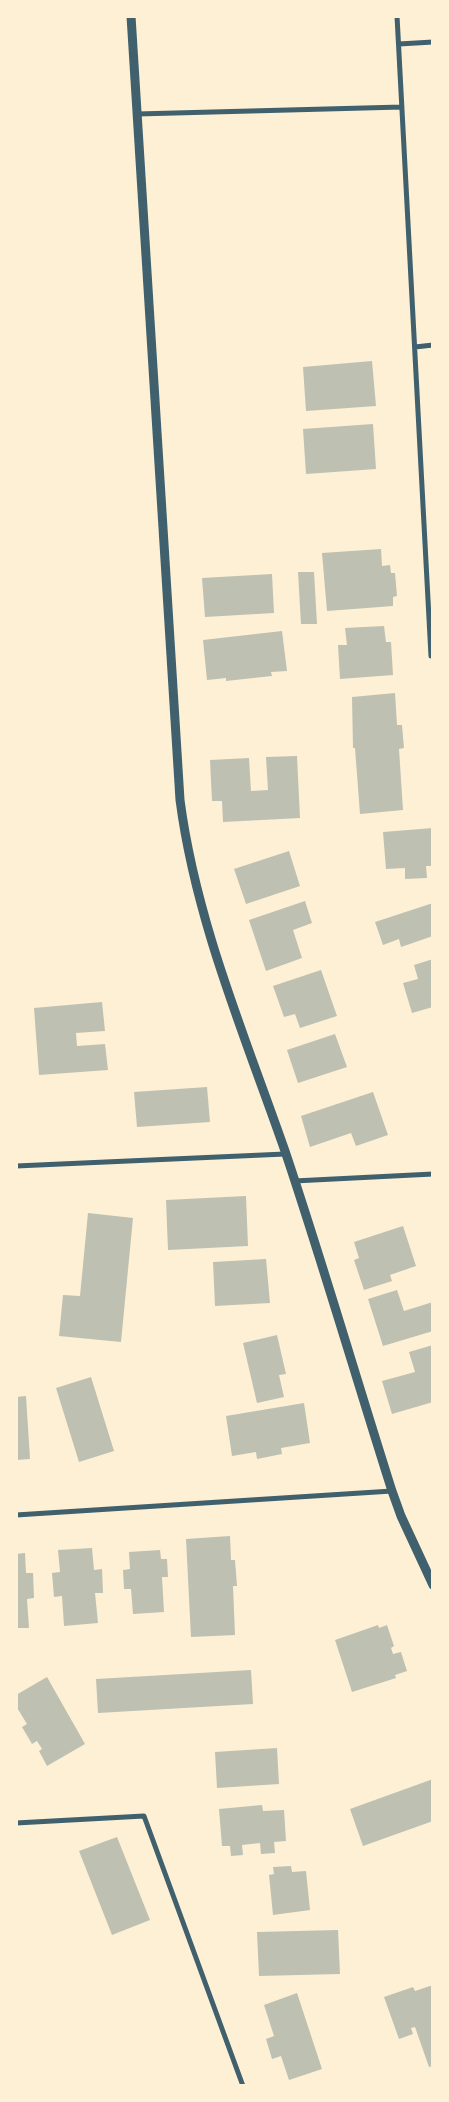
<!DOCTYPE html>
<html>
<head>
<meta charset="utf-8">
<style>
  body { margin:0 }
  #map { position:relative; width:449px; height:2102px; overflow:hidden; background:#fdf0d5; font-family:Quicksand,sans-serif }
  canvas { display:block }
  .frame { position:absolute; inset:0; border:18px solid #fdf0d5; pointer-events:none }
</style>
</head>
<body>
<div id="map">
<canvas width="449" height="2102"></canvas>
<div class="frame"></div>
</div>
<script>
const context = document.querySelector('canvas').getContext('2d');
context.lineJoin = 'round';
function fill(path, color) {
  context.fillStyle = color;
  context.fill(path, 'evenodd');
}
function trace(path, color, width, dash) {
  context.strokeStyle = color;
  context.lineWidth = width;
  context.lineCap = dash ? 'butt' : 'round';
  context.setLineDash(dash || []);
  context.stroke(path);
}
fill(new Path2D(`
  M372,361l4,45 -70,5 -3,-44z
  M373,424l3,45 -70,5 -3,-45z
  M381,549l1,17 8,-1 1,8h4l2,23 -4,1v9l-66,5 -5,-58z
  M298,572h16l3,52h-16z
  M272,574l2,39 -69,4 -3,-39z
  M384,626l2,16h5l2,33 -53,4 -2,-34h9l-2,-17z
  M282,631l5,40 -16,1 1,4 -46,5v-3l-19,2 -4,-40z
  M395,693l2,32h5l2,23 -5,1 4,61 -43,4 -5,-66h-2l-1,-51z
  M297,756l3,62 -77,4 -1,-21h-10l-2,-41 39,-2 2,33 17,-1 -2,-33z
  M433,828v38h-7l1,12 -22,1v-11l-19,1 -3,-37z
  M289,851l11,35 -54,18 -12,-35z
  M305,901l7,22 -19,7 9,28 -36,13 -17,-51z
  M433,903v33l-32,11 -2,-8 -16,6 -8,-23z
  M433,959v48l-21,6 -9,-30 15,-4 -4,-14z
  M321,970l16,46 -37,12 -5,-14 -11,3 -11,-31z
  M102,1002l3,29 -29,2 1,13 28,-2 3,26 -69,5 -5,-67z
  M335,1034l12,33 -49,16 -11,-33z
  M207,1087l3,35 -73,5 -3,-35z
  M373,1092l15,43 -32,11 -5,-13 -41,14 -9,-31z
  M246,1196l2,50 -80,4 -2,-50z
  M88,1213l45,5 -12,124 -62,-6 4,-41 17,1z
  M403,1226l13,40 -26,9 2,6 -28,9 -10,-30 5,-2 -5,-16z
  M266,1259l4,44 -55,3 -2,-44z
  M397,1290l7,21 29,-9v29l-50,15 -15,-47z
  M277,1335l9,39 -7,1 5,22 -27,6 -14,-60z
  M433,1345v57l-41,12 -10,-33 33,-9 -6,-20z
  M91,1377l23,74 -35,11 -23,-74z
  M26,1396l4,63 -14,1v-63z
  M304,1403l6,40 -29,5 1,6 -25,5 -1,-7 -24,4 -6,-40z
  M230,1536l1,24h4l2,26h-4l2,49 -44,2 -5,-98z
  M92,1548l2,22 8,-1 1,24h-8l3,30 -34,3 -2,-30 -8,1 -2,-24 8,-1 -2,-22z
  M160,1550l1,9h6l1,18h-6l2,35 -31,2 -2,-25h-7l-1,-19 7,-1 -1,-17z
  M25,1553l1,20h7l1,25 -7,1 2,29h-13v-74z
  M378,1625l1,3 8,-3 7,21 -3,2 2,6 8,-2 6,19 -12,4 1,3 -44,14 -17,-52z
  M251,1670l2,34 -155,9 -2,-34z
  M47,1677l38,67 -38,22 -8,-15 3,-2 -5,-8 -5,3 -10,-17 5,-3 -11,-18v-11z
  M277,1748l2,36 -62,4 -2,-36z
  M433,1779v42l-70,25 -13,-37z
  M262,1805l1,6 21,-1 2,31 -12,1 1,11 -14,1 -1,-11 -18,2 1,10 -12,1 -1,-10h-8l-3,-37z
  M117,1837l33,83 -38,15 -33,-84z
  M291,1866l1,6 14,-1 4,39 -37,5 -4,-40 5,-1 -1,-7z
  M338,1930l2,44 -81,2 -2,-44z
  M433,1985v81l-4,1 -14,-40 -4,1 2,6 -14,5 -15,-42 29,-10 2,4z
  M297,1993l25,76 -33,11 -8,-24 -9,3 -6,-20 8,-3 -10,-31z`), '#bec0b2');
trace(new Path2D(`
  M397,16l34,640
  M399,44l34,-2
  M137,114l265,-7
  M415,347l18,-2
  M16,1166l269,-12
  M294,1181l139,-7
  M16,1515l376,-24
  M16,1823l128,-7 99,270`), '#3f606c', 5);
trace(new Path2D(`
  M131,16l49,784c16,122 65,236 105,351 38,113 71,227 107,340l9,25 32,69`), '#3f606c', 9);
</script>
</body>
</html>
